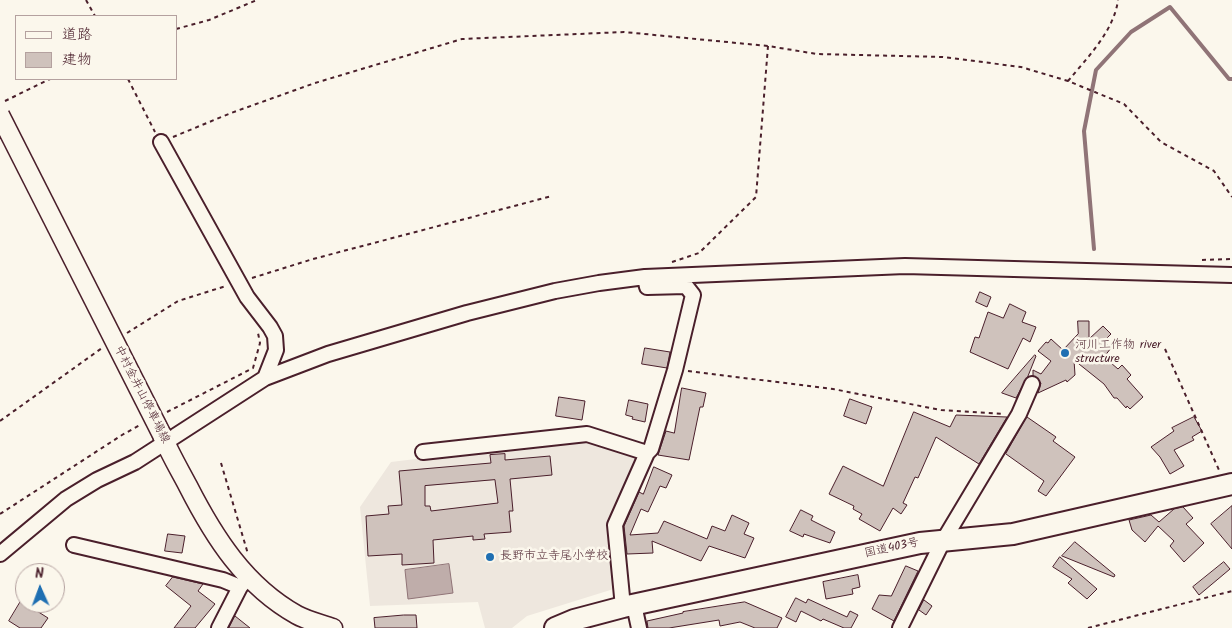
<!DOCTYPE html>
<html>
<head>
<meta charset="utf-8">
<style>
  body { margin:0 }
  #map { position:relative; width:1232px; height:628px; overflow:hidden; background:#fbf7ec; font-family:Kalam,"Klee One",sans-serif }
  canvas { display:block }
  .legend { position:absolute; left:15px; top:15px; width:162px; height:65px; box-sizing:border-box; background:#fbf7ec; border:1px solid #b4a19f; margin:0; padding:6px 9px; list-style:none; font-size:15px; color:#4a1f2b }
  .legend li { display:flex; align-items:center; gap:10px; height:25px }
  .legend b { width:25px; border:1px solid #b4a19f }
  .north { position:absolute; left:15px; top:563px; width:50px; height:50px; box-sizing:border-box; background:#fbf7ec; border:1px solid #b4a19f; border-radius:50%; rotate:358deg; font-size:14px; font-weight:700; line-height:20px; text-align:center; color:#4a1f2b }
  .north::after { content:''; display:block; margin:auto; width:18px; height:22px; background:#1f6fb2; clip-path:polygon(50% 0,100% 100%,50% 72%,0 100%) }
</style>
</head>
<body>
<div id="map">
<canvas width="1232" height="628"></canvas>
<ul class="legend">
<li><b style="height:6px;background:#fbf7ec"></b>道路</li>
<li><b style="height:14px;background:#cfc2bc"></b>建物</li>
</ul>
<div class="north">N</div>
</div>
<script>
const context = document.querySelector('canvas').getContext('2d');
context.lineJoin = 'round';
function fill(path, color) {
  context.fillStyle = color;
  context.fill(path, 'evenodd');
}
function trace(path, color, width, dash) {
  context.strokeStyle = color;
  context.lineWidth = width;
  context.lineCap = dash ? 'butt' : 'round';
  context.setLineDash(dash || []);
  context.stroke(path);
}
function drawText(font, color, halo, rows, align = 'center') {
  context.font = font + ' Kalam,"Klee One",sans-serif';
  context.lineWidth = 5;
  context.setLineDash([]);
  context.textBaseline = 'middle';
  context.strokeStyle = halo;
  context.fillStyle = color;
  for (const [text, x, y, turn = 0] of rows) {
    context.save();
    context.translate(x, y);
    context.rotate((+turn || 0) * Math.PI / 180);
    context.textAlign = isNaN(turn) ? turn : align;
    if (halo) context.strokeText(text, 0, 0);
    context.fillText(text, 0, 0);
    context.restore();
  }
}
fill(new Path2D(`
  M586,438l52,17 4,8 -33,64 11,60 -93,29 -15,12h-27l-7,-26 -108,4 -10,-99 31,-45z`), '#eee7de');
const water = new Path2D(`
  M449,564l4,29 -45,6 -3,-29z`);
fill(water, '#bfadaa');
trace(water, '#907477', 1);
trace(new Path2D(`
  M1094,249l-10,-118 12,-61 35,-38 39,-25 59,72h3`), '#907477', 4);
const building = new Path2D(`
  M980,292l11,5 -4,10 -11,-5z
  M1010,304l16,8 -4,10 14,5 -6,15 -7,-4 -15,31 -38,-17 5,-15 4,1 9,-26 15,6z
  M1078,321h11v18l14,-13 8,8 -7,7 7,7 -7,9 14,12 4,-4 9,10 -4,4 16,18 -13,12 -3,-3 -1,2 -9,-10h-3l-10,-14 -30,-24 1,15 -8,7 -1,-2 -28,13 3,-10 -8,-7v-6l8,4 10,-13 -13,-10 8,-9 2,1 3,-4 12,11 15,-16z
  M645,348l25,4 -3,16 -25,-4z
  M1035,355l1,1 -8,20 -12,22 -14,-5z
  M682,388l24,5 -3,14h-3l-11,53 -31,-5 8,-24 8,2z
  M559,397l26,4 -3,19 -26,-4z
  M850,399l22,8 -6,17 -22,-8z
  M629,400l19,4 -3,18 -13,-3 1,-2 -7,-2z
  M914,412l36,15 6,-12 51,2 -28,47 -43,-27 -18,41 -3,-1 -12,26 4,2 -6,9 -8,-6 -13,23 -21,-12 3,-5 -9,-5 1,-3 -25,-12 14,-28 40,20z
  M1027,417l29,20 -3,4 22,16 -29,39 -8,-5 6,-10 -38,-27z
  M1194,417l8,14 -10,6 2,3 -20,10 10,16 -14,8 -10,-17 -9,-10 23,-16 -2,-3z
  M505,454v6l45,-4 2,19 -42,4 3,32h-4l2,21 -27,2 1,5 -12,1v-4l-40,4 1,23 -32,2v-11l-34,2 -2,-40 23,-2 -1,-8 14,-1 -3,-34 92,-8 -1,-8zM495,480l3,23 -67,8 -1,-5h-5v-20z
  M654,467l18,8 -6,13 -6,-2 -12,26 -7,-3 -11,26 28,-2 6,-12 43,18 5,-13 13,5 7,-16 17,8 -5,11 10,4 -9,20 -36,-12 -8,15 -49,-20 1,12 -26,1 -3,-28 15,-34 4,2z
  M1232,506v43l-21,-25z
  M1183,507l10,11 -7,6 18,19 -20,19 -14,-16 4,-5 -16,-15 -13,16 -13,-12 -3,-10 22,-5 8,7 15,-13z
  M801,510l12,6 -2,4 24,12 -5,11 -26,-9 -1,3 -13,-6z
  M168,534l17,2 -3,17 -17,-2z
  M1075,542l40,33 -1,2 -52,-21z
  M1060,557l37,32 -10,10 -19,-16 4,-4 -19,-12z
  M1224,562l6,7 -31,26 -6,-8z
  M906,566l12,5 -24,50 -22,-12 7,-14 12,1z
  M858,575l2,12 -8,2 1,5 -27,5 -3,-17z
  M173,577l30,7 -5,7 17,13 -20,24h-21l17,-22 -25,-20z
  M796,598l10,5 2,-4 39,18 3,-6 8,4 -7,13h-7l-21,-9 -2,2 -20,-10 -5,11 -10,-5z
  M924,600l8,6 -6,9 -7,-5z
  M21,601l27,17 -7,10h-21l-11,-7z
  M745,602l37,16 -5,10h-22l-15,-6 -20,4 -1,-6 -50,8h-21l-1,-7 36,-8v-1z
  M404,615h12l1,13h-42l-1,-10z
  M235,616l15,12h-21z`);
fill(building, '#cfc2bc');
trace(building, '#4a1f2b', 1);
const minor = new Path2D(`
  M161,142l86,155 23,30 5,9 1,14 -11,28
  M645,277l2,10 39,-1 7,9 -18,75 -24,79 -4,4
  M423,452l164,-18 60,19 -32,72 8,82
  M74,545l149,35 17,7
  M0,554l66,-55 31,-19 38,-18 130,-84 63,-24 139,-41 88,-22 44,-8 46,-6 260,-11 327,9
  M634,605l5,23
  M219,628l21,-41 6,-7
  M900,628l43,-87 76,-127 13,-30`);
const major = new Path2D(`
  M162,435c7,17 17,34 26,51 26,51 57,100 109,129 11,6 25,9 36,13`);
const highway = new Path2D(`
  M555,628l19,-8 49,-13 297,-64 93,-9 219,-50`);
trace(minor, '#4a1f2b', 18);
trace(major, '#4a1f2b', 21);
trace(highway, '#4a1f2b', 24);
trace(new Path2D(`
  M86,0l9,16
  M176,29l33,-9 48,-20
  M128,79l27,53
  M1068,81c19,-23 46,-50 50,-81
  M5,101l45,-22
  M173,137l58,-24 84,-30 147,-44 162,-7 144,14 49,8 126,3 78,10 47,14 56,23 37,38 53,29 18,26
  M1202,260l30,-1
  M672,262l27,-9 57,-56 12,-151
  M252,278l61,-19 239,-63
  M127,333l51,-32 48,-15
  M1165,349l54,121
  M688,371l145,18 108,21 63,4
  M167,412l86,-44 7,-25 -2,-10
  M0,421l102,-73
  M221,463l27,91
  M0,514l122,-79 18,-10
  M1088,628l144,-37`), '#4a1f2b', 2, [4, 4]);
trace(minor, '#fbf7ec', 14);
trace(major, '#fbf7ec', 18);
trace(highway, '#fbf7ec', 20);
const majorBridge = new Path2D(`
  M0,115l162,320`);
trace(majorBridge, '#4a1f2b', 21, []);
trace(majorBridge, '#fbf7ec', 18);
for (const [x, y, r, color] of [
  [1065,353,5,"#1f6fb2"],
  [490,557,5,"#1f6fb2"]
]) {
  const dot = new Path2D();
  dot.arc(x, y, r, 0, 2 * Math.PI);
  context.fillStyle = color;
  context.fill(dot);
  trace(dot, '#fbf7ec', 2);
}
drawText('12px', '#4a1f2b', '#fbf7ec', [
  ["河川工作物 river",1075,346],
  ["structure",1075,360],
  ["長野市立寺尾小学校",500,557]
], 'left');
drawText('12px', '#4a1f2b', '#fbf7ec', [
  ["中村金井山停車場線",141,395,63],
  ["国道403号",892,549,-12]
]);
</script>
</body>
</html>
